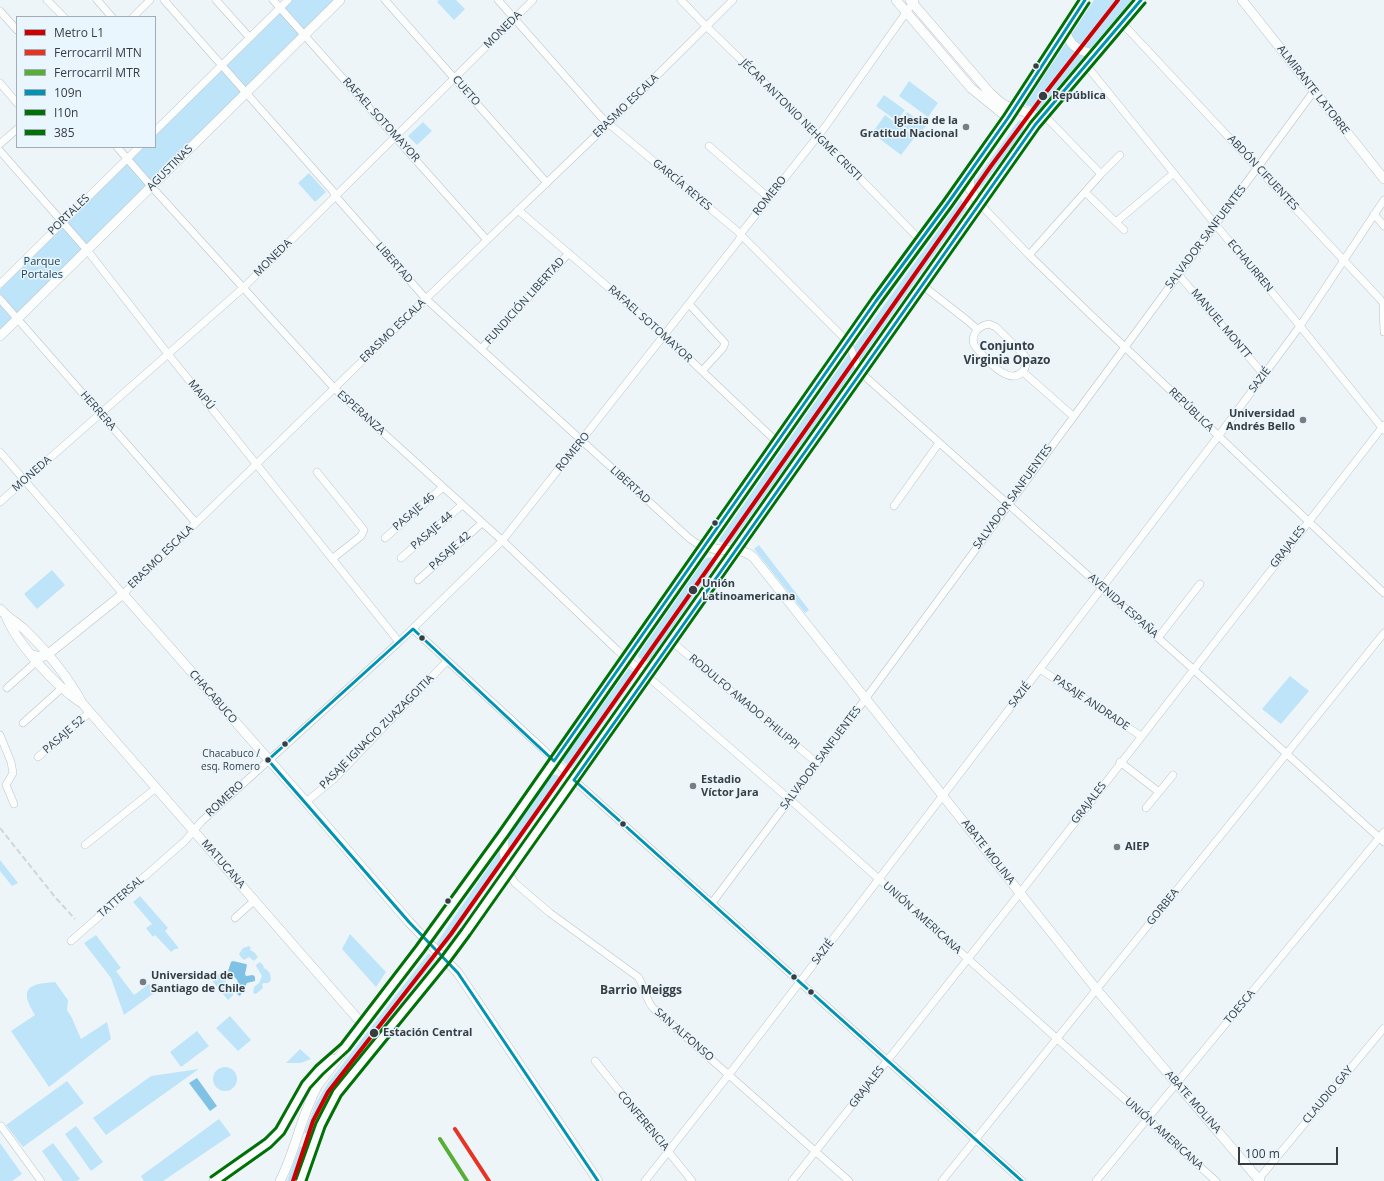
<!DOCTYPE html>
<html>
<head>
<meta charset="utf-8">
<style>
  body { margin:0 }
  #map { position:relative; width:1384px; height:1181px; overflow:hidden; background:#eef5f9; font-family:"Open Sans",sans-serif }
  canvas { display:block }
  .legend { position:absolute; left:16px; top:16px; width:140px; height:132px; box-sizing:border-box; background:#e9f6fe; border:1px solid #a2acb2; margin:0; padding:5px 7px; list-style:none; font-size:12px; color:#383d40 }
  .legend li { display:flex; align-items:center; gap:8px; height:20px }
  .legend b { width:20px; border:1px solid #a2acb2 }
  .scale { position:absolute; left:1238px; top:1147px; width:100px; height:18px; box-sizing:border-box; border:2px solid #383d40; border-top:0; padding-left:5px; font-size:12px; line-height:14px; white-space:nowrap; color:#383d40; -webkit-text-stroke:3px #e9f6fe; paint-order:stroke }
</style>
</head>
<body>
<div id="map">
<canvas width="1384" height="1181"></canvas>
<ul class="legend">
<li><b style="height:5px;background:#c00"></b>Metro L1</li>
<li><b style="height:5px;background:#e63323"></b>Ferrocarril MTN</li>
<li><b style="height:5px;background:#56ae35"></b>Ferrocarril MTR</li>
<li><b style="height:5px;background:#0093b3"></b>109n</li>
<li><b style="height:5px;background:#007106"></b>I10n</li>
<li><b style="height:5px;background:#007106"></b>385</li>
</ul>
<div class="scale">100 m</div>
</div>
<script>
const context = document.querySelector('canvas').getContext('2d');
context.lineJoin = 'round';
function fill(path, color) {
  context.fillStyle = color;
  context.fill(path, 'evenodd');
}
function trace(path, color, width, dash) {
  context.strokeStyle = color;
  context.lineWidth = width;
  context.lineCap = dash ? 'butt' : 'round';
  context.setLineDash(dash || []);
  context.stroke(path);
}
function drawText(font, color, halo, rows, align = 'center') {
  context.font = font + ' "Open Sans",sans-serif';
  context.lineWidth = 3;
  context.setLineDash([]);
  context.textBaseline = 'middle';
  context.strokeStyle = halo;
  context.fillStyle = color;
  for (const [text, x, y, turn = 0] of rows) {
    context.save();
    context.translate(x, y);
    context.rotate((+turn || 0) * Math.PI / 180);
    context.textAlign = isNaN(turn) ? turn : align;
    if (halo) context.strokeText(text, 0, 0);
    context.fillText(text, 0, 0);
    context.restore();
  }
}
fill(new Path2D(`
  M291,0h43l-334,332v-43l144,-142h11v-11z
  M439,0h17l9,9 -11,11 -17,-18z
  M1094,0h38l-95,112 -8,-6 -4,-1z
  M909,81l29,22 -10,14 -29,-21z
  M884,95l21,15 -8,11 -21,-15z
  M907,112l19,14 -8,10 -19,-13z
  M885,115l30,22 -14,18 -29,-22z
  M1019,120l3,1c3,5 2,8 -1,13l-39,52 -2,2 -5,-1 -1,-5z
  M423,122l9,9 -15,14 -9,-9z
  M309,173l17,19 -11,10 -17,-19z
  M961,199l6,9c-79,111 -156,225 -236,335l-2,1 -9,-2 -1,-2 2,-3 125,-179z
  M759,545l50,65 -4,3 -51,-64z
  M712,557l3,3v5l-63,92 -5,5 -8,-4 -1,-2 2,-4 64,-92 3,-2z
  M52,570l13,15 -28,24 -13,-15z
  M629,668l8,6 -1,2 -64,92h-2l-7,-7 1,-3z
  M1290,676l19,15 -28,33 -19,-15z
  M553,775h4l3,2 1,4 -1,2 -111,159 -5,5 -5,-1 -2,-3 1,-2 112,-164z
  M0,860l18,23 -6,3 -12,-15z
  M140,896l28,32 -3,3 13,16v2h-3l-4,3 -16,-17 -2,2 -7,-9 6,-4 -19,-22z
  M350,934l36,38 -10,15 -34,-38z
  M96,935l25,33 -5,3 18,24 15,-11 8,7 -33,24 -13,-37 -27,-35z
  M249,946l2,2 -1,2 4,2 4,5 -4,4 -5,-4 -5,3 -4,-4 -1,-2 4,-6z
  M428,954h2l5,6 -110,139 -6,10 -9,25 -6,-1 12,-30 12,-20z
  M260,962l3,3 1,3c6,4 6,4 7,12l-3,3h-4l-2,1 1,4 -7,6 -3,-1 1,-6 5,-4 3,-7 -6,-10v-1z
  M219,974l5,1 2,6 -2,2 2,2 4,1 3,3v6l-5,5 -15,-18z
  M55,982l13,18 -1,10 5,8 9,21 26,-17 4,17 -62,48 -38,-56 24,-16c-16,-26 -8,-31 20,-33z
  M230,1016l21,24 -13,11 -22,-23z
  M197,1031l12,15 -28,21 -11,-15z
  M300,1049l11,10 -10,4h-15z
  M213 1079a12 12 0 1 1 24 0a12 12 0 1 1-24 0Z
  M199,1069l-93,66 -13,-17 58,-42z
  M67,1081l17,22 -61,44 -17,-22z
  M219,1119l12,16 -68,46h-19l-3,-5z
  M76,1126l27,36 -12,9 -26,-37z
  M0,1143l22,31 -10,7h-12z
  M53,1143l27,36 -3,2h-14l-21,-30z
  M300,1146l5,2 -10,31 -1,2h-7z`), '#bee4fa');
fill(new Path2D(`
  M233,961l13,3 1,1 -2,9 1,2 7,-1 2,2v4l-8,2 -7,13 -3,-2c2,-17 2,-12 -9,-23l3,-9z
  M197,1078l20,28 -7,5 -21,-28z`), '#80c2e5');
const minor = new Path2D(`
  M47,0l17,17
  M97,0l15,17
  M164,0l168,190 6,9 88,100 263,239 7,5 9,3
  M216,0l34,38
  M273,0l214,240
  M385,0l162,183
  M498,0l104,118 134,112 112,112 12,30 333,297 191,173
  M681,0l20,21 117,114 102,105
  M0,11l17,19
  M133,17l17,-17
  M1122,23l258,276 3,4 1,29
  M1086,65l129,159 85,102 84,104
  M0,83l17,20
  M1043,114l58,60
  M155,131l133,-131
  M0,144l17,-15
  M709,146l60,52
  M117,147l34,39 184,203 171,155 111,106 178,154 421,377
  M0,151l87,99 81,104 231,288
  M1085,192l39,38
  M979,203l50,52 61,59 294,279
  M518,210l146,125 114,108
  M1374,214l10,12
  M1116,222l58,-49
  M1029,255l72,-81 19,-19
  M1178,274l86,101
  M0,284l139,-137
  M922,285l46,36 9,8
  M0,299l196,224
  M689,304l36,39 -2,5 -21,23
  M989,324l7,3 30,30c1,6 0,11 -4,15 -14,15 -39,-16 -48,-27 -3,-11 4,-19 15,-21z
  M481,349l88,-96
  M1023,372l50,44
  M0,452l123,142 310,-302 175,-168 125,-124
  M317,472l47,58 -3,6 -29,23
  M0,502l243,-214 290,-288
  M894,506l45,-63
  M385,538l58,-51
  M401,558l61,-53
  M418,580l64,-57
  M413,629l130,120 31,31 448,401
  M1158,638l42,-54
  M671,641l146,122
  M1040,669l101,67
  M7,688l30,-27
  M23,723l39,-35
  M0,735l11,27 2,11 -7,12 8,19
  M38,757l52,-45
  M1120,762l39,30
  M306,802l28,-23 113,-118
  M1146,808l27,-33
  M85,845l71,-57
  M508,872l7,11 35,30 88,64c7,9 7,22 15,31l196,173
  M712,903l154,-205 448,-607
  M235,918l20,-18
  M71,941l114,-100 17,-20 197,-179 103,-101 237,-301 3,-8 83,-105 90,-127
  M595,1061l97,120
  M0,1127l1,-1 40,55
  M645,1181l89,-113 489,-638 77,-104 84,-126
  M792,1181l224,-283 368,-473
  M942,1181l442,-548
  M1096,1181l288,-349
  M1257,1181l127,-153`);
const major = new Path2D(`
  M896,0l75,88 37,30
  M910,0l80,93c5,4 9,9 15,12 10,5 29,5 30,20
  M1242,0l142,179
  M1066,30c2,16 14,22 29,24
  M969,173l1,16 9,14
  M0,336l340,-336
  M705,546c6,2 12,4 19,4 11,1 21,-1 30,8l343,432 163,191
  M0,609c7,8 16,13 24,20 21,20 45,49 58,74l281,322
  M6,616c11,28 50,70 74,86
  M32,655l9,2 6,-2 76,-61 183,208 103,120 49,51 140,208
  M504,833v19l4,20
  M214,1181c19,-13 53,-32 67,-50 7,-10 11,-22 17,-33 8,-16 21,-28 34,-39
  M280,1181c16,-31 21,-66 38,-96l102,-136 84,-116 372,-532 72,-98 60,-85 77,-118
  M301,1181c11,-30 17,-61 36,-88l109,-134 20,-27 569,-807 106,-125`);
trace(minor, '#bcc2c5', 8);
trace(major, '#bcc2c5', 10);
trace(minor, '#fcfefe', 7);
trace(major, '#fcfefe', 9);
trace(new Path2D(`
  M0,828l55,69 20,22`), '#d3d5d5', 2, [6, 3]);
trace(new Path2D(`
  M598,1181l-140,-208 -49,-51 -141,-162 145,-131 141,132 322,-460 72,-98 60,-85 77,-118
  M1022,1181l-448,-401 461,-655 106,-125`), '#0093b3', 3);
trace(new Path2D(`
  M223,1181l48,-34 13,-13 26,-46 13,-14 26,-24 75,-98 84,-116 372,-532 72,-98 60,-85 77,-118
  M306,1181l19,-54 16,-31 109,-134 20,-27 569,-807 106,-125`), '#007106', 3);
trace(new Path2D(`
  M211,1177l54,-38 11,-11 26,-46 14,-16 25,-22 75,-98 84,-116 372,-532 72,-98 60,-85 75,-115
  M296,1179l20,-56 17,-33 109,-134 20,-27 569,-807 103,-122`), '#007106', 3);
trace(new Path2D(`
  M455,1129l34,52`), '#e63323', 4);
trace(new Path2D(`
  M440,1139l27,42`), '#56ae35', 4);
trace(new Path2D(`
  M293,1181l20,-60 15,-29 123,-158 540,-768 52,-70 75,-96`), '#c00', 4);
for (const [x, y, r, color] of [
  [1036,66,3.5,"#383d40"],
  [1043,96,5,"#383d40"],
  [966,127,4,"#787d81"],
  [1303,420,4,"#787d81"],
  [715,523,3.5,"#383d40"],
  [693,590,5,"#383d40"],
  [422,638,3.5,"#383d40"],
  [285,744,3.5,"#383d40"],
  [268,760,3.5,"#383d40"],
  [693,786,4,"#787d81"],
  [623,824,3.5,"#383d40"],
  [1117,847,4,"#787d81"],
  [448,901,3.5,"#383d40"],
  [794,977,3.5,"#383d40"],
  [143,982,4,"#787d81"],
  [811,992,3.5,"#383d40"],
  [374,1033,5,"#383d40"]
]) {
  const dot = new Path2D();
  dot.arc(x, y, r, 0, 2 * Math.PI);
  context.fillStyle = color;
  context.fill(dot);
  trace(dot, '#e9f6fe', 1.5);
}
drawText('10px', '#383d40', '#e9f6fe', [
  ["Chacabuco /",260,754],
  ["esq. Romero",260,767]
], 'right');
drawText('11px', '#383d40', '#e9f6fe', [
  ["MONEDA",503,30,-45],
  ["ALMIRANTE LATORRE",1313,90,52],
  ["CUETO",466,91,49],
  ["ERASMO ESCALA",626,106,-44],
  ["RAFAEL SOTOMAYOR",381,120,48],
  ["JÉCAR ANTONIO NEHGME CRISTI",801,120,45],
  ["AGUSTINAS",170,168,-45],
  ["ABDÓN CIFUENTES",1263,173,47],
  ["GARCÍA REYES",682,185,40],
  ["ROMERO",770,196,-52],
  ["PORTALES",69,215,-44],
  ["SALVADOR SANFUENTES",1206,237,-53],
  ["MONEDA",273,258,-45],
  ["LIBERTAD",394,263,49],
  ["ECHAURREN",1250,266,50],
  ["FUNDICIÓN LIBERTAD",525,301,-48],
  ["RAFAEL SOTOMAYOR",650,324,42],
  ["MANUEL MONTT",1221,324,50],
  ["ERASMO ESCALA",393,331,-44],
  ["SAZIÉ",1260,380,-53],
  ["MAIPÚ",201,395,51],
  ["REPÚBLICA",1191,410,44],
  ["HERRERA",98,411,49],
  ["ESPERANZA",361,413,42],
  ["ROMERO",573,452,-51],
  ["MONEDA",32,474,-41],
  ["LIBERTAD",630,485,42],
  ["SALVADOR SANFUENTES",1013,497,-54],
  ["PASAJE 46",414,512,-41],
  ["PASAJE 44",432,531,-41],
  ["GRAJALES",1288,547,-52],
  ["PASAJE 42",450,551,-42],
  ["ERASMO ESCALA",161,557,-44],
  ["AVENIDA ESPAÑA",1123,606,42],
  ["SAZIÉ",1020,695,-52],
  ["CHACABUCO",213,697,49],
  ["RODULFO AMADO PHILIPPI",744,702,40],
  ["PASAJE ANDRADE",1091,703,34],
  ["PASAJE IGNACIO ZUAZAGOITIA",377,732,-45],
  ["PASAJE 52",64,735,-41],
  ["SALVADOR SANFUENTES",821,758,-53],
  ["ROMERO",225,799,-43],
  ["GRAJALES",1089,803,-52],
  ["ABATE MOLINA",988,852,52],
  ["MATUCANA",223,864,49],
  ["TATTERSAL",121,897,-41],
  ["GORBEA",1163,907,-51],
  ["UNIÓN AMERICANA",922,918,42],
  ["SAZIÉ",823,952,-53],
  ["TOESCA",1240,1007,-50],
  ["SAN ALFONSO",684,1035,41],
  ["GRAJALES",867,1087,-52],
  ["CLAUDIO GAY",1328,1095,-50],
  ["ABATE MOLINA",1193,1102,49],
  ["CONFERENCIA",643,1121,50],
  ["UNIÓN AMERICANA",1164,1134,42]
]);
drawText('bold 11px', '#383d40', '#e9f6fe', [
  ["República",1052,96],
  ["Unión",702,584],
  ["Latinoamericana",702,597],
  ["Estación Central",383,1033]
], 'left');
drawText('bold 11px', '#383d40', '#e9f6fe', [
  ["Iglesia de la",958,121,"right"],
  ["Gratitud Nacional",958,134,"right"],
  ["Universidad",1295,414,"right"],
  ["Andrés Bello",1295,427,"right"],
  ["Estadio",701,780],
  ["Víctor Jara",701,793],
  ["AIEP",1125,847],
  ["Universidad de",151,976],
  ["Santiago de Chile",151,989]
], 'left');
drawText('11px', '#1c4357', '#e9f6fe', [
  ["Parque",42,262],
  ["Portales",42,275]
]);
drawText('bold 12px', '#383d40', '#e9f6fe', [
  ["Conjunto",1007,347],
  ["Virginia Opazo",1007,361],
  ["Barrio Meiggs",641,991]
]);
</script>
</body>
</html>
